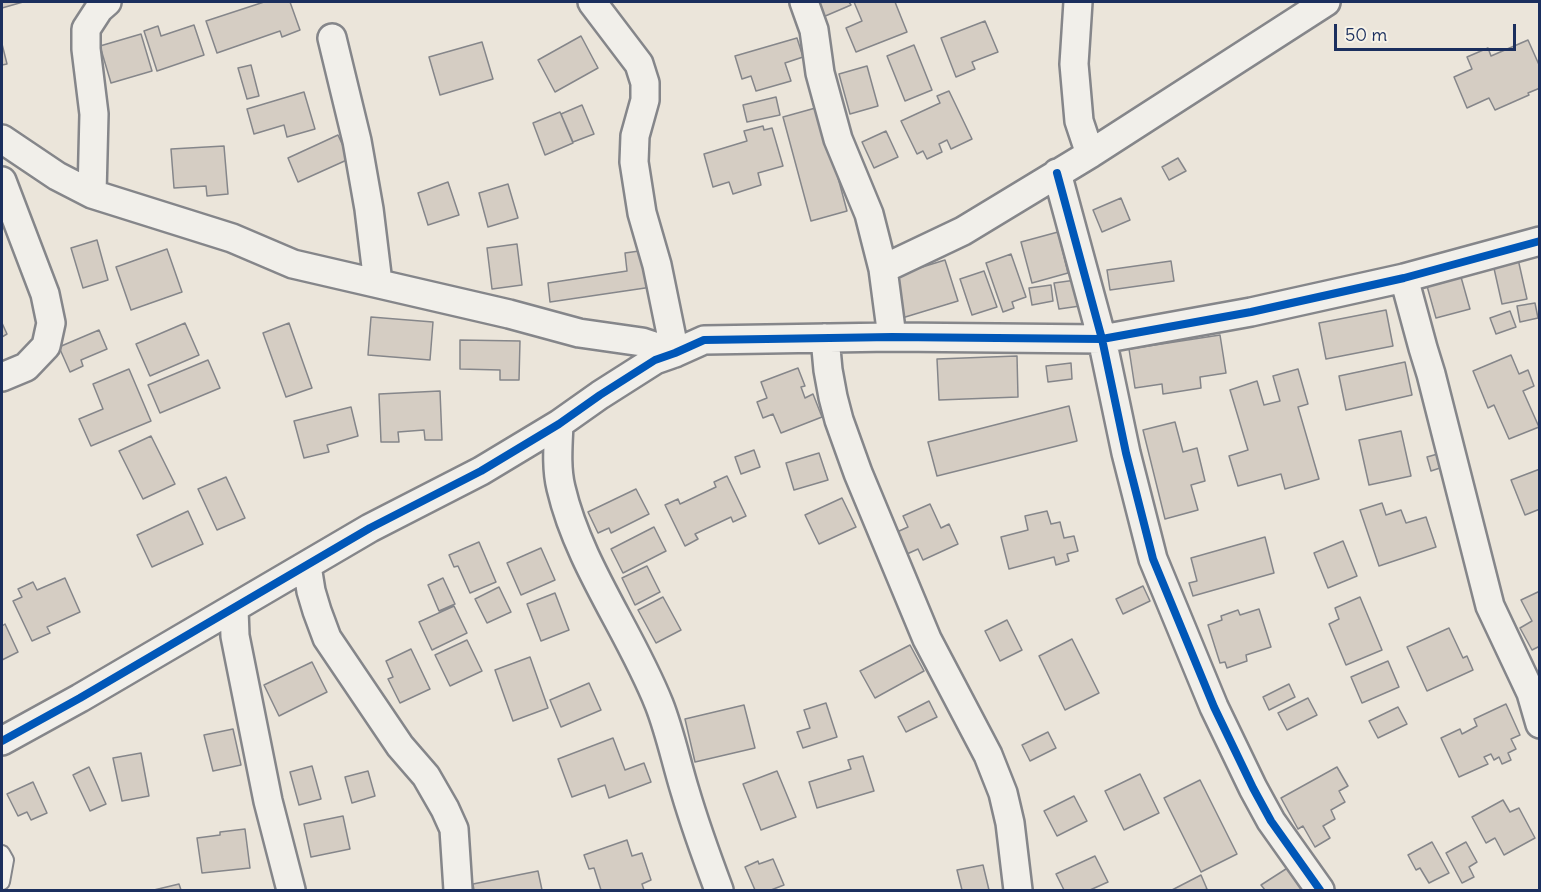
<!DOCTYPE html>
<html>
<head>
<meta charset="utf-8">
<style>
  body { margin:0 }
  #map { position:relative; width:1541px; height:892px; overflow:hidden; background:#ebe5da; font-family:Delius,sans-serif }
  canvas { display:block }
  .frame { position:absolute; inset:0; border:3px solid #1b2f5e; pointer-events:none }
  .scale { position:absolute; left:1334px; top:24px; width:182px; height:27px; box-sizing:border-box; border:3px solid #1b2f5e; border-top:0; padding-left:8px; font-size:18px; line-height:21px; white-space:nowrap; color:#1b2f5e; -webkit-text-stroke:4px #f7f3e8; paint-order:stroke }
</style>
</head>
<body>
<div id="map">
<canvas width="1541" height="892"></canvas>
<div class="frame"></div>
<div class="scale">50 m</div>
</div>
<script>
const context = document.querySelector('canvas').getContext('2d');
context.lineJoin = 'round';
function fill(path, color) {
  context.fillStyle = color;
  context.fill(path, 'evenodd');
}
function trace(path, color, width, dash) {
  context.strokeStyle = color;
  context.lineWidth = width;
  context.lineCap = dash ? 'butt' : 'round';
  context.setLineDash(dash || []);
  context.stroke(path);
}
const building = new Path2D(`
  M2,2h21l-21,6z
  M264,2h26l10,28 -18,7 -2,-6 -63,22 -11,-32z
  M816,2h33l2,3 -28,12z
  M854,2h41l12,30 -51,20 -10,-24 16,-7z
  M985,21l13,31 -26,10 3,7 -19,8 -15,-39z
  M194,25l10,30 -47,16 -13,-40 14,-5 3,10z
  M141,34l11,37 -41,12 -11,-37z
  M581,36l17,32 -43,24 -17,-32z
  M797,38l6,19 -18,6 6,18 -35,10 -5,-15 -9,3 -7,-23z
  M1528,40l12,27v21l-12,5 1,2 -34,15 -6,-12 -22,10 -13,-31 18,-8 -5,-12 21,-9 3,8z
  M482,42l11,37 -53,16 -11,-38z
  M2,44l5,20 -5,1z
  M914,45l18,45 -27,11 -18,-45z
  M251,65l8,31 -12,3 -9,-31z
  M867,66l11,40 -28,8 -11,-40z
  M949,91l23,48 -21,10 -4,-9 -8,4 3,8 -15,7 -4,-8 -6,3 -16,-33 39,-18 -3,-7z
  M304,92l11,37 -28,8 -3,-12 -30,9 -7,-25z
  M776,97l4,18 -33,7 -4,-17z
  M582,105l12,29 -21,8 -12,-28z
  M819,107l28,104 -36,10 -28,-104z
  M560,112l13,31 -28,12 -12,-32z
  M763,126l1,4 8,-2 11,38 -25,7 3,12 -28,9 -4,-12 -16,5 -9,-33 43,-13 -3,-10z
  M886,131l12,26 -24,11 -12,-26z
  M338,135l11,24 -51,23 -10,-24z
  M224,146l4,48 -21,2 -1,-10 -32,2 -3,-39z
  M1178,158l8,13 -17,9 -7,-13z
  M448,182l11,33 -31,10 -10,-32z
  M508,184l10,34 -30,9 -9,-34z
  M1121,198l9,22 -28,12 -9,-22z
  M1058,232l10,41 -36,10 -11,-41z
  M97,240l11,40 -25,8 -12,-40z
  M517,244l5,41 -30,4 -5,-41z
  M167,249l15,43 -51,18 -15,-43z
  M646,250l6,37 -102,15 -2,-19 79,-12 -2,-18z
  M1011,254l15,43 -14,5 2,6 -11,4 -17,-49z
  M1518,259l9,40 -25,5 -9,-40z
  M945,260l13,41 -56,17 -12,-41z
  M1171,261l3,20 -64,9 -3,-20z
  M984,271l13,36 -25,8 -12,-36z
  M1461,277l9,32 -34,9 -9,-32z
  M1076,280l4,26 -21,3 -5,-26z
  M1051,285l2,16 -21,4 -3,-17z
  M1535,303l3,15 -18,4 -3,-16z
  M1386,310l7,36 -67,13 -7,-36z
  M1510,311l6,16 -20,7 -6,-16z
  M371,317l62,5 -3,38 -62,-5z
  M2,323l5,11 -5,3z
  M185,323l14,32 -49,21 -14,-32z
  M289,323l23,65 -26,9 -23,-64z
  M99,330l8,19 -26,11 2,6 -13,6 -11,-25z
  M1220,335l6,38 -26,4 1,11 -38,6 -1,-10 -27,4 -6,-39z
  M460,340l60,1 -1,39h-19v-10l-40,-1z
  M1511,355l8,19 9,-4 6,16 -11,5 16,36 -30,12 -15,-34 -6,3 -15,-37z
  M1017,356l1,41 -79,3 -2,-41z
  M208,360l12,28 -60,25 -12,-28z
  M1405,362l7,33 -66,15 -7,-34z
  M1071,363l1,16 -24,3 -2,-16z
  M798,368l7,18 -4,1 4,11 8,-4 9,23 -41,16 -8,-19 -10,4 -6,-16 10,-4 -6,-16z
  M129,369l22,52 -60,25 -12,-27 24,-10 -10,-25z
  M1298,369l10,35 -10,3 21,72 -34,10 -4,-15 -43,12 -9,-30 19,-6 -18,-60 27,-9 7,24 16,-4 -7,-25z
  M440,391l2,49h-17l-1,-10 -26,2 1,10h-18l-2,-48z
  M1069,406l8,35 -140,35 -9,-34z
  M351,407l7,29 -31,9 2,7 -25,6 -10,-37z
  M1175,422l8,30 14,-4 8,33 -14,4 7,25 -33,9 -22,-89z
  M1401,431l10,45 -42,9 -10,-45z
  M151,436l24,48 -32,15 -24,-48z
  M754,450l6,17 -19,7 -6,-17z
  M819,453l9,27 -34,10 -8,-27z
  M1441,453l5,13 -15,5 -4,-14z
  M1540,469v40l-15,6 -14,-35z
  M727,476l19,40 -13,6 -2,-5 -36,17 3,5 -13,7 -20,-41 13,-6 2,5 36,-17 -2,-5z
  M226,477l19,41 -28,12 -19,-41z
  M636,489l13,25 -38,19 -2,-5 -11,5 -10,-21z
  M842,498l14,29 -37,17 -14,-29z
  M1382,503l4,12 15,-5 5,13 20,-6 10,30 -57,19 -19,-56z
  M930,504l11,24 8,-4 9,20 -35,16 -5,-11 -11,5 -10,-22 11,-5 -5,-11z
  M188,511l15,33 -51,23 -15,-32z
  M1047,511l4,13 9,-2 4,16 10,-2 4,15 -11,3 2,7 -13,4 -2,-8 -45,12 -8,-32 27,-7 -3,-14z
  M654,527l12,24 -43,22 -12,-24z
  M1265,537l9,36 -81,23 -4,-13 8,-2 -6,-23z
  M1343,541l14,35 -29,12 -14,-35z
  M479,542l17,40 -26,11 -12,-27 -4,1 -5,-12z
  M541,548l14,32 -34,15 -14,-32z
  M647,566l13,26 -25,13 -13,-27z
  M65,578l15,34 -33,15 3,6 -18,8 -19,-40 9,-4 -4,-8 15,-7 4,8z
  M443,578l12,26 -16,7 -11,-26z
  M1143,586l7,15 -27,13 -7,-15z
  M499,587l12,25 -24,11 -12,-24z
  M1540,591v55l-8,4 -12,-22 12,-7 -11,-21z
  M555,593l14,37 -28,11 -14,-37z
  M663,597l18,33 -25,13 -18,-33z
  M1360,597l22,53 -36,15 -17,-41 10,-5 -4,-11z
  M454,606l13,27 -35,17 -13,-28z
  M1259,609l12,38 -25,8 1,6 -20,7 -2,-6 -5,1 -12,-38 14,-5 -1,-4 17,-6 2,5z
  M1007,620l15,30 -22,11 -15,-30z
  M5,624l13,28 -16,8v-34z
  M1449,628l14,30 4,-2 6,14 -46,21 -20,-44z
  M1072,639l27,54 -34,17 -26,-54z
  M467,640l15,31 -32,15 -15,-31z
  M910,645l14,26 -49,27 -15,-27z
  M411,649l19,40 -30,14 -12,-24 5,-2 -7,-16z
  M530,657l18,51 -35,13 -18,-51z
  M1388,661l11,26 -37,16 -11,-26z
  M312,662l15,30 -48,24 -15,-31z
  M589,683l12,27 -40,17 -11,-27z
  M1289,684l6,13 -26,13 -6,-13z
  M1308,698l9,17 -30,15 -9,-17z
  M929,701l8,16 -31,15 -8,-15z
  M826,703l11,34 -34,11 -6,-16 13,-4 -6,-18z
  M1506,704l14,31 -9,4 5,10 -8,4 3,7 -9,4 -3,-7 -5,3 -3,-6 -7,3 4,7 -29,13 -18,-39 19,-9 2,5 15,-8 -3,-7z
  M744,705l11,43 -60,14 -10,-43z
  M1398,707l9,17 -29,14 -9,-17z
  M233,729l8,36 -28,6 -9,-36z
  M1048,732l8,16 -26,13 -8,-16z
  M613,738l12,32 19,-7 7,19 -42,16 -4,-13 -33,12 -14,-38z
  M141,753l8,43 -27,5 -9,-43z
  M863,756l11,35 -57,17 -8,-26 42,-13 -3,-9z
  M312,766l9,33 -22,6 -9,-33z
  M89,767l17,37 -16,7 -17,-36z
  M1337,767l11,19 -9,5 6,11 -14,8 4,9 -12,7 7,12 -15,9 -12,-21 -5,3 -17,-31z
  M368,771l7,25 -23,7 -7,-26z
  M777,771l19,46 -35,13 -18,-46z
  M1140,774l19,39 -35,17 -19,-39z
  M1200,780l37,74 -36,18 -37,-74z
  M33,782l14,31 -16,7 -4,-8 -9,4 -11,-22z
  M1074,796l13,25 -30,15 -13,-25z
  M1503,800l7,12 9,-4 16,30 -31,17 -9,-17 -9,5 -14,-26z
  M343,816l7,33 -39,8 -7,-33z
  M245,829l5,39 -48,5 -5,-35 23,-3v-3z
  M627,840l5,16 10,-3 9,27 -9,4 2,6h-43l-7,-22 -5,1 -5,-14z
  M1432,842l17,31 -20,10 -9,-15 -4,2 -8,-15z
  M1466,842l11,20 -8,5 5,10 -12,6 -16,-30z
  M1095,856l13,26 -18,8h-26l-8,-16z
  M773,859l11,26 -13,5h-16l-10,-23 13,-6 1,3z
  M983,865l6,25h-27l-5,-20z
  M1289,867l15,23h-39l-4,-5z
  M538,871l4,19h-68l-1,-6z
  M1201,875l6,14 -3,1h-32z
  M179,884l2,6h-27z`);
fill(building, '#d5cdc3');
trace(building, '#85868a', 1.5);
const service = new Path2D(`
  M2,853l4,7 -4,22`);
const minor = new Path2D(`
  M592,2l47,62 6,19v17l-10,36 -1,26 8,51 15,52 18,88
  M804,2l10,28 6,43 18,66 31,75 14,55
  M1078,2l-4,62 5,57 11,33
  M332,38l25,103 12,68 9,74
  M2,139l55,37 35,18 140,44 61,26 216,50 70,19 63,9 33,11
  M1057,173l45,166 24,114 27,106 61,148 39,81 18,33 49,69
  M2,181l43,113 6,29 -5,23 -20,21 -24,10
  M92,194l2,-80 -8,-65v-20l13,-20 8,-7
  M1404,278l19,70 8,26 59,232 41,87 9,31
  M892,337l-9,-68 80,-38 127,-77 236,-152
  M825,338l3,32 5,27 6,23 19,53 69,166 61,116 15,38 7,30 8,67
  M559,424c-1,21 -3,44 2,64 18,77 69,143 98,216 11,28 17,58 26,87 10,34 22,67 34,99
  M307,566l4,25 6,20 10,27 73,108 26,30 19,33 9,20 4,61
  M234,609l1,27 33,165 23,89
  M2,741l78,-43 290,-170 111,-57 78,-47 41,-29 55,-35 20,-7 29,-13 188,-3 210,2 149,-27 153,-34 136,-37`);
trace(service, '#85868a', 18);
trace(minor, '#85868a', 32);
trace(service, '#f1efea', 14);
trace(minor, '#f1efea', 27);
trace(new Path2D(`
  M1057,173l45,166 24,114 27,106 61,148 39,81 18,33 49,69
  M2,741l78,-43 290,-170 111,-57 78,-47 41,-29 55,-35 20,-7 29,-13 188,-3 210,2 149,-27 153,-34 136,-37`), '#0057b8', 8);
</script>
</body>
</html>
